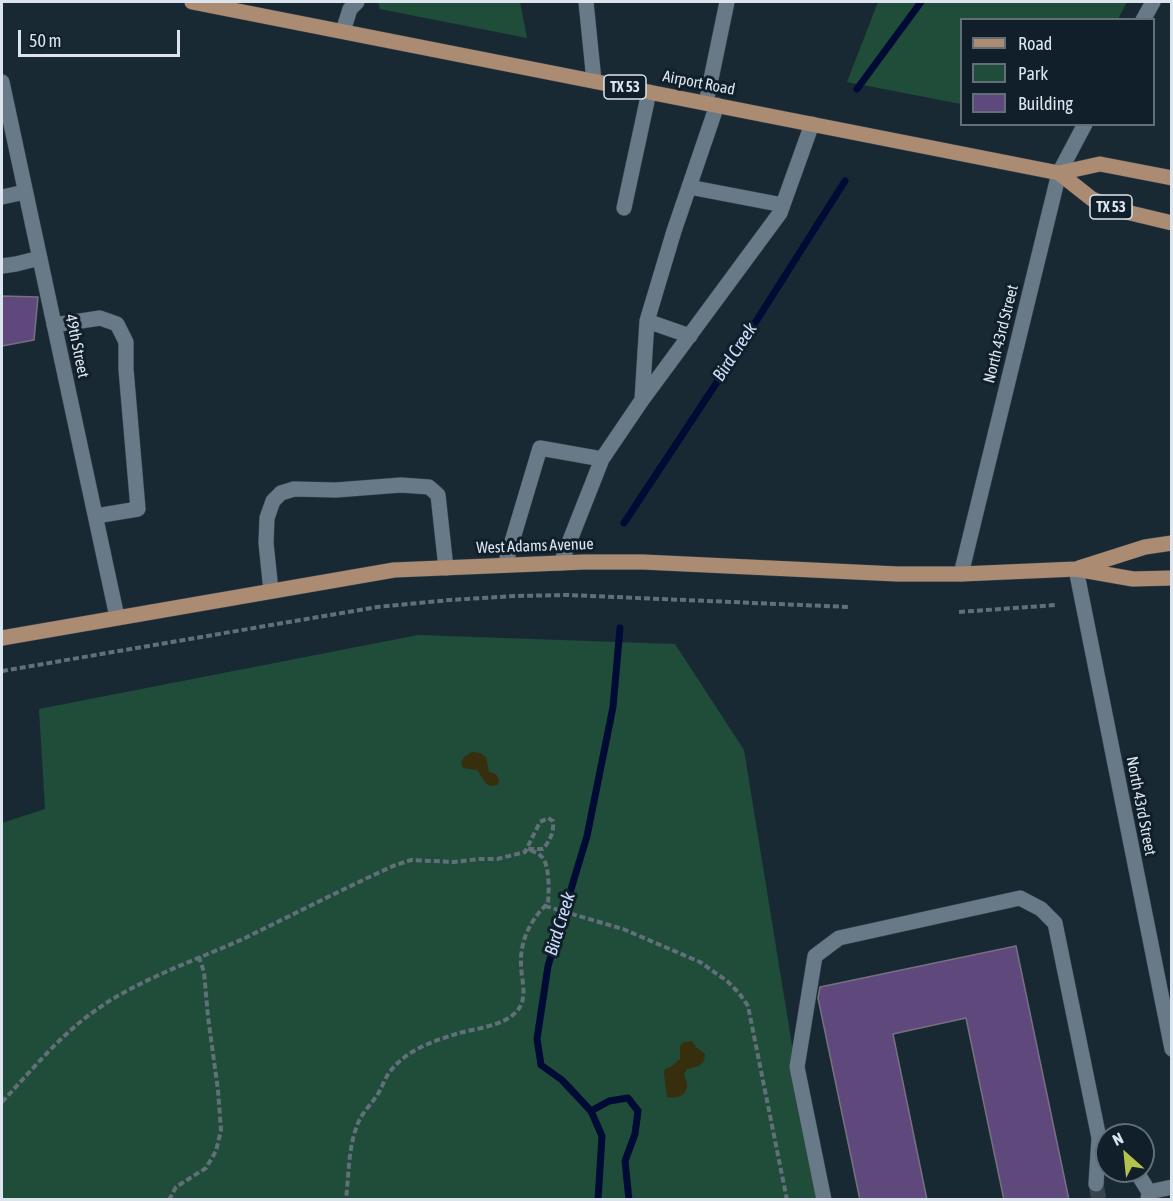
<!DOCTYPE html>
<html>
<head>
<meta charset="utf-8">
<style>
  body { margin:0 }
  #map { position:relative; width:1173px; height:1201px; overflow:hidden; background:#192934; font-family:"Asap Condensed",sans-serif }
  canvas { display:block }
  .frame { position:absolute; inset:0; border:3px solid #dce5ed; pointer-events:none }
  .legend { position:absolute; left:960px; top:18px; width:195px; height:108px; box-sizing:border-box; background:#101f2a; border:2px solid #626e78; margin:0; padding:8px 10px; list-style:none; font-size:18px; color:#dce5ed }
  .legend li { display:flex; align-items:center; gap:12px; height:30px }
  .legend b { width:30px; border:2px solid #626e78 }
  .north { position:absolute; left:1095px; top:1123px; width:60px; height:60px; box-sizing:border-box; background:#101f2a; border:2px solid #626e78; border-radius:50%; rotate:333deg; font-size:16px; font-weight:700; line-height:24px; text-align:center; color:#dce5ed }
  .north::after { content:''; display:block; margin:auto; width:21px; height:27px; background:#b3c24b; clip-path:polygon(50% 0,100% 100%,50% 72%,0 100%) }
  .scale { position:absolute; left:18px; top:30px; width:162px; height:27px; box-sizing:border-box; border:3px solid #dce5ed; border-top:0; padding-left:8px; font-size:18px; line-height:21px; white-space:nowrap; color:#dce5ed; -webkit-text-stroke:4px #101f2a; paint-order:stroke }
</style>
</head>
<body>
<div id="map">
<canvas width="1173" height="1201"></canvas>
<div class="frame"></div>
<ul class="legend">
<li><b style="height:8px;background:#ab8c73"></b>Road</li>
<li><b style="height:16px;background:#1f4d39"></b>Park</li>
<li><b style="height:16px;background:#5e487c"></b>Building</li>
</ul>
<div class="north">N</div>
<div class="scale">50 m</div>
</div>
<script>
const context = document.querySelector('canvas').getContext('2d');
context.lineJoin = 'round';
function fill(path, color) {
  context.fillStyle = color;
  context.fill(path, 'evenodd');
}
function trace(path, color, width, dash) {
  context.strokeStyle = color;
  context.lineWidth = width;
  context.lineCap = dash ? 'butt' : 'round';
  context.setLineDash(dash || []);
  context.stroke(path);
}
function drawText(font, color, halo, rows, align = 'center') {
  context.font = font + ' "Asap Condensed",sans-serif';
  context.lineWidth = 6;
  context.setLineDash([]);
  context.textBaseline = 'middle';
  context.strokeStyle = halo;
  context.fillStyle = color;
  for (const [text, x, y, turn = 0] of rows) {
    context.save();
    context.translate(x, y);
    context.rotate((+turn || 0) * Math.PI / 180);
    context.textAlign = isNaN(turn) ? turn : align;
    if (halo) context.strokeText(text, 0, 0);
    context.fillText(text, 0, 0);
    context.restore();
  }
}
fill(new Path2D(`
  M378,2h142l7,36 -147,-29z
  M878,2h249l-9,17 -156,1 -1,84 -114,-22z
  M418,635l257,9 69,106 73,449 -815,1v-377l43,-14 -6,-100z`), '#1f4d39');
fill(new Path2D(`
  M472,752l8,1 6,4 3,15 7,2 3,6 -1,5 -8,1c-7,-4 -8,-10 -13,-16l-14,-2 -2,-6 4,-6z
  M692,1041l4,6 9,7 -1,7 -5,5 -12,3 -3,5c1,4 3,7 3,11 0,11 -11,14 -20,12l-3,-23 1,-5 7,-3 8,-7v-13l4,-4z`), '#362e0d');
trace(new Path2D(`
  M857,89l64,-87
  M624,523l105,-159 116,-183
  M591,1111l18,-10 19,-3 10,13 -3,23 -10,27 4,39
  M598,1200l4,-64 -11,-25 -29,-31 -21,-15 -4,-26 11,-73 39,-130 26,-129 7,-79`), '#000b35', 7);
const building = new Path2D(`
  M2,296l36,1 -4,43 -32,6z
  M1016,946l53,254h-65l-38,-182 -73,16 34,166h-67l-42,-202 2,-11z`);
fill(building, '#5e487c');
trace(building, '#777082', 1.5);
trace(new Path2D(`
  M1096,1184l3,16`), '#364550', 15, [15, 8]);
const minor = new Path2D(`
  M586,2l8,79
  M1143,20l10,-18
  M343,31l7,-22 7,-7
  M2,82l115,535
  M706,103l21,-101
  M689,187l94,18
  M2,197l23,-5
  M624,208l25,-116
  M2,266l14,-2 24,-6
  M647,321l43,15
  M54,325l46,-7 17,6 9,18v27l12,140 -42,7
  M642,400l5,-79 27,-90 43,-126
  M561,563l41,-104
  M505,565l35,-117 62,11 40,-59 138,-187 32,-89
  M1076,569l96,480
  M961,574l98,-401 26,-49
  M271,591l-5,-48 1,-25 6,-17 8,-8 13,-4 42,1 65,-5 28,2 9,8 8,73
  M1136,1171l13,21 -1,8
  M1096,1184l3,-46
  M1149,1192l23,-5
  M824,1200l-27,-133 18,-111 24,-18 181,-40 21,11 14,14 44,215 8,7`);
const major = new Path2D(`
  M192,2l867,171 41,-9 72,14
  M1059,173l33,26 30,12 50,12
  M1079,568l66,-21 27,-4
  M2,638l392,-68 190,-8h59l254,12h64l115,-5 57,10 39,-1`);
trace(minor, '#38444d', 16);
trace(major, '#38444d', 16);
trace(new Path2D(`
  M959,612l97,-7
  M2,671l375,-64 73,-7 65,-4 53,-1 280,12
  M545,906l78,23 77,33 27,19 12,12 9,13 39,194
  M2,1102c30,-32 58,-67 94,-92 43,-31 101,-50 149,-72 49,-24 98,-49 148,-72l18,-6 43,2 25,-3h18l28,-7 15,-30 8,-4 5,3c1,11 -3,20 -10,28h-15c4,2 10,4 13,7 9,8 8,35 7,47 -17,16 -28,37 -27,61 0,16 8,35 -5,48 -14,15 -41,16 -60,22 -26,8 -54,18 -69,42 -3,5 -5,11 -8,16 -6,11 -16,19 -21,31 -10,24 -9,51 -12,77
  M169,1200l7,-13 30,-19 10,-17 5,-21 -3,-40 -10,-73 -4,-45 -5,-15`), '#616f78', 4, [6, 3]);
trace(minor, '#687987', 15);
trace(major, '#ab8c73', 15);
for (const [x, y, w] of [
  [625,87,42],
  [1111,207,42]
]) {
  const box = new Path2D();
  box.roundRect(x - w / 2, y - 12, w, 24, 4.5);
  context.fillStyle = '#101f2a';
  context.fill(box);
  trace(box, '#dce5ed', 1.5);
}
drawText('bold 15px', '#dce5ed', null, [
  ["TX 53",625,87],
  ["TX 53",1111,207]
]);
drawText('16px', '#dce5ed', '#101f2a', [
  ["Airport Road",699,83,11],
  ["North 43rd Street",1001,334,-76],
  ["49th Street",77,346,78],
  ["West Adams Avenue",535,546,-2],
  ["North 43rd Street",1141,806,79]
]);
drawText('italic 18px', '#cee0ff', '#101f2a', [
  ["Bird Creek",735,352,-57],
  ["Bird Creek",560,924,-73]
]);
</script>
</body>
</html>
